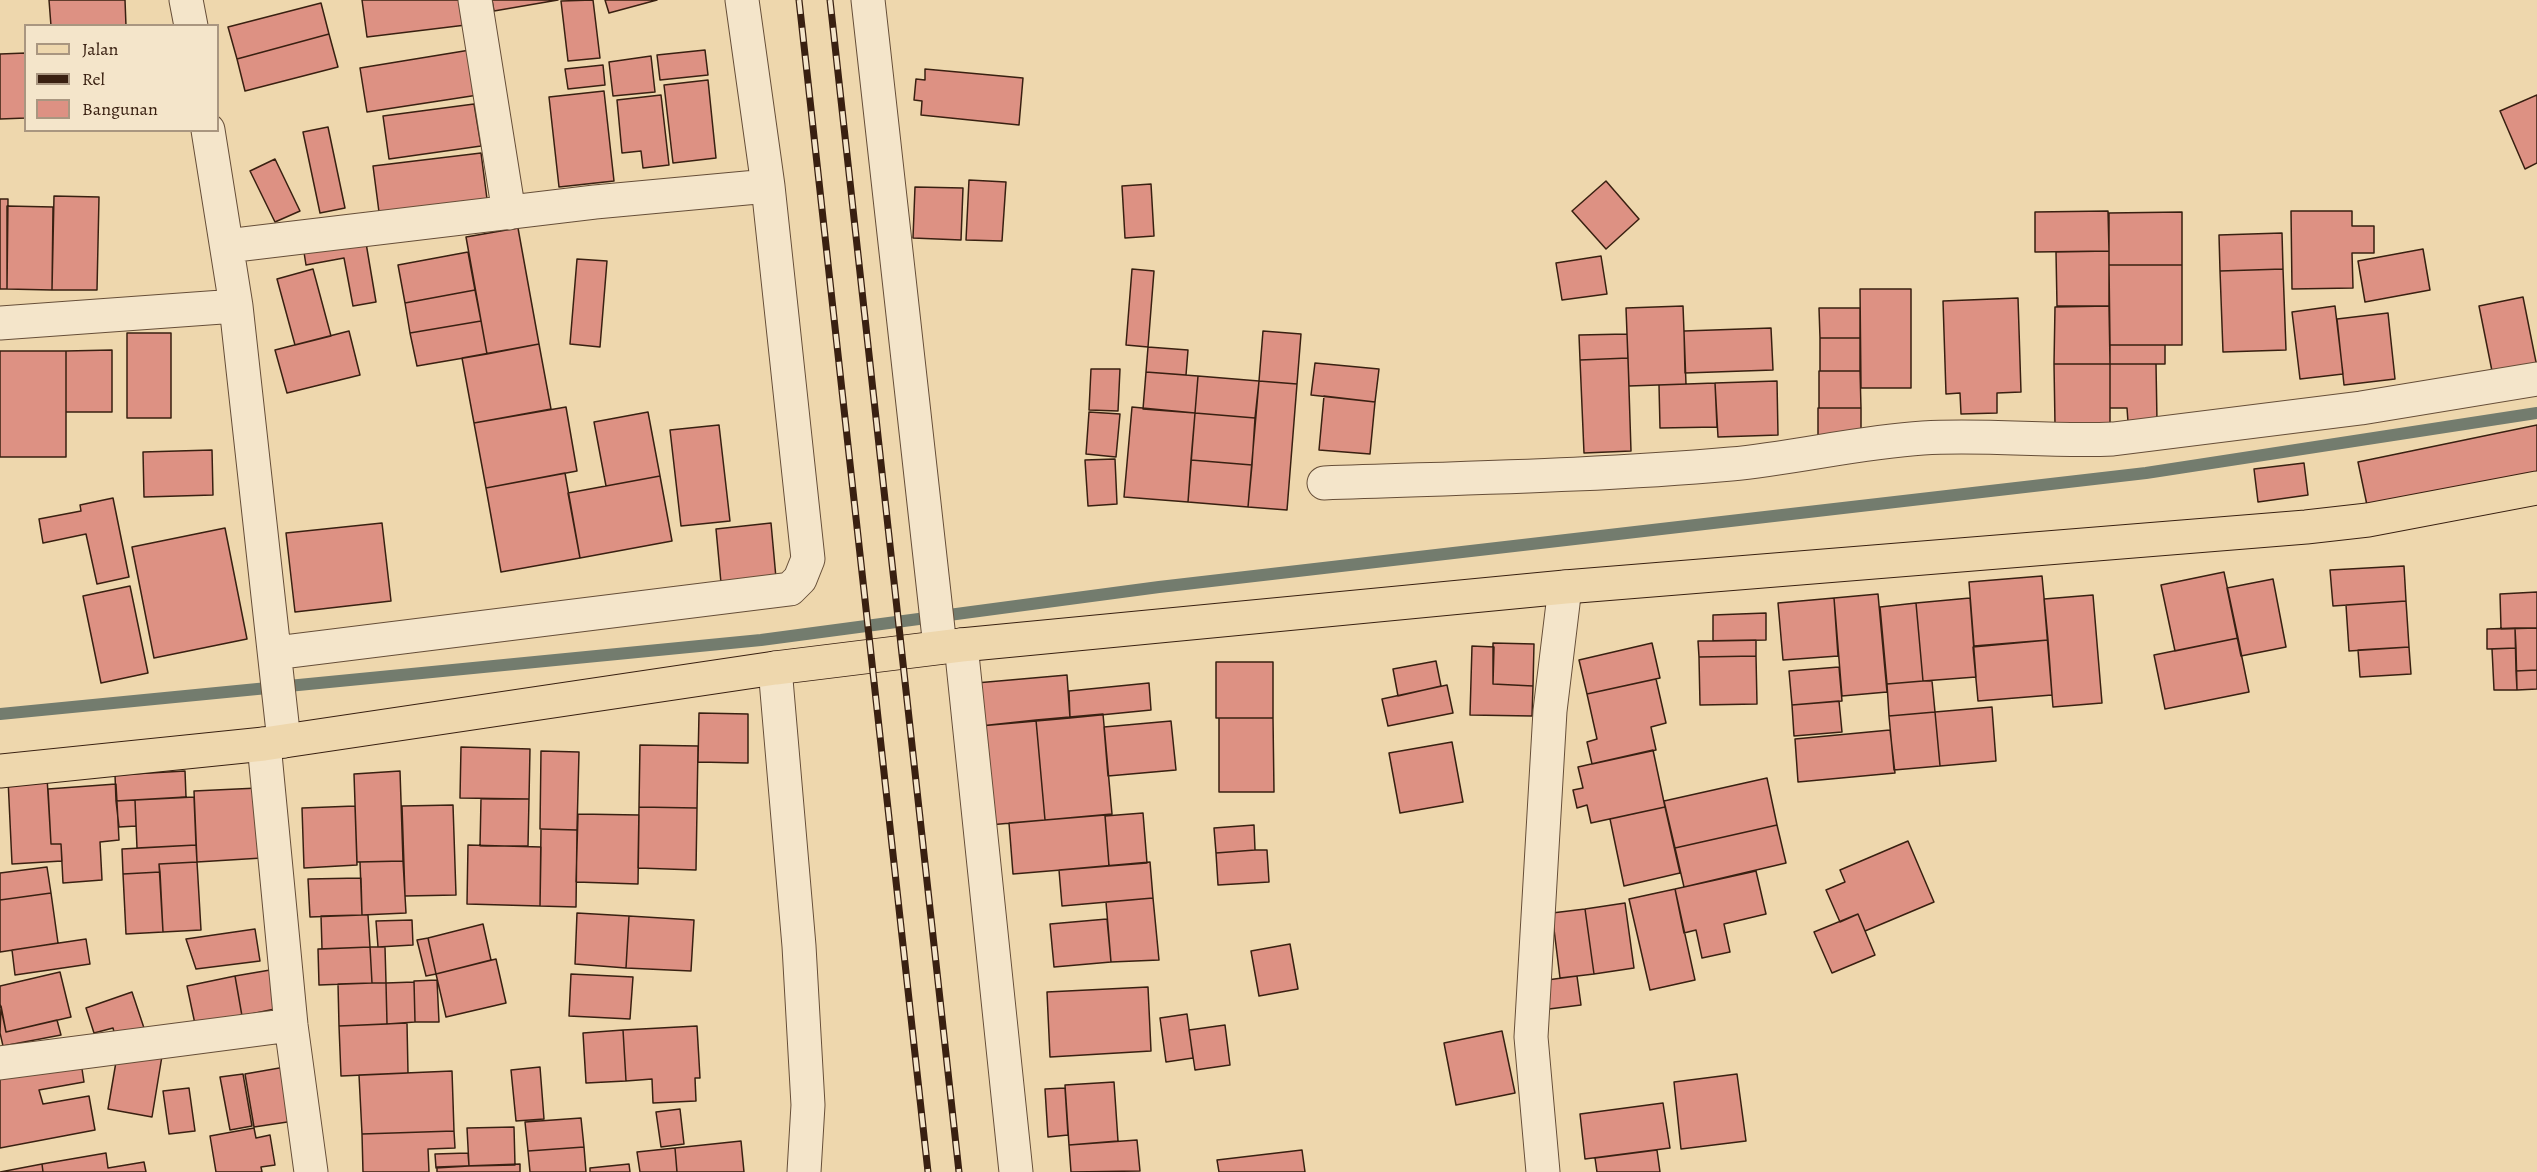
<!DOCTYPE html>
<html>
<head>
<meta charset="utf-8">
<style>
  body { margin:0 }
  #map { position:relative; width:2537px; height:1172px; overflow:hidden; background:#eed7ad; font-family:Alegreya,serif }
  canvas { display:block }
  .legend { position:absolute; left:24px; top:24px; width:195px; height:108px; box-sizing:border-box; background:#f4e5ca; border:2px solid #a99680; margin:0; padding:8px 10px; list-style:none; font-size:18px; color:#392011 }
  .legend li { display:flex; align-items:center; gap:12px; height:30px }
  .legend b { width:30px; border:2px solid #a99680 }
</style>
</head>
<body>
<div id="map">
<canvas width="2537" height="1172"></canvas>
<ul class="legend">
<li><b style="height:8px;background:#eed7ad"></b>Jalan</li>
<li><b style="height:8px;background:#392011"></b>Rel</li>
<li><b style="height:16px;background:#dd9183"></b>Bangunan</li>
</ul>
</div>
<script>
const context = document.querySelector('canvas').getContext('2d');
context.lineJoin = 'round';
function trace(path, color, width, dash) {
  context.strokeStyle = color;
  context.lineWidth = width;
  context.lineCap = dash ? 'butt' : 'round';
  context.setLineDash(dash || []);
  context.stroke(path);
}
function fill(path, color) {
  context.fillStyle = color;
  context.fill(path, 'evenodd');
}
trace(new Path2D(`
  M0,714l761,-74 398,-53 987,-114 391,-60`), '#737c6e', 12);
const building = new Path2D(`
  M49,0h76l1,26h-75z
  M362,0h101l3,25 -99,12z
  M492,0h66l-64,11z
  M593,0l7,58 -32,3 -7,-60z
  M605,0h52l-48,13z
  M321,3l8,31 -92,25 -9,-32z
  M329,34l9,33 -93,24 -8,-32z
  M470,50l8,45 -111,17 -7,-44z
  M705,50l3,25 -48,5 -3,-25z
  M26,53v65l-26,1v-65z
  M651,56l4,36 -42,4 -4,-34z
  M603,65l2,20 -37,4 -3,-20z
  M925,69l98,9 -4,47 -98,-10 1,-14 -8,-1 2,-21 9,1z
  M708,80l8,78 -43,5 -9,-78z
  M604,91l10,90 -55,6 -10,-90z
  M661,95l8,70 -26,3 -2,-17 -19,2 -5,-53z
  M2537,95v68l-12,6 -25,-58z
  M474,104l7,42 -92,13 -6,-43z
  M328,127l17,81 -25,5 -17,-81z
  M481,153l6,46 -108,13 -6,-46z
  M275,159l25,52 -25,11 -25,-51z
  M969,180l37,2 -4,59 -36,-1z
  M1606,181l33,38 -33,30 -34,-38z
  M1151,184l3,52 -29,2 -3,-52z
  M915,187l48,1 -2,52 -48,-2z
  M54,196l45,1 -2,93h-45z
  M0,199h8l-1,90h-7z
  M7,206l46,1 -1,83 -45,-1z
  M2108,211l1,40 -74,1v-40z
  M2291,211h61v15h22v27h-22l1,35 -61,1z
  M2182,212v53h-73v-52z
  M518,228l21,116 -52,10 -21,-117z
  M2282,233l1,36 -63,2 -1,-36z
  M365,237l11,65 -23,4 -9,-48 -38,7 -3,-19z
  M2423,249l7,41 -65,12 -7,-41z
  M2109,251v55h-52l-1,-54z
  M468,252l7,38 -70,13 -7,-38z
  M1601,256l6,38 -45,6 -6,-37z
  M577,259l30,2 -7,86 -30,-3z
  M2109,265h73v80h-72z
  M313,269l18,67 -36,9 -18,-66z
  M1132,269l22,2 -6,76 -22,-2z
  M2283,269l3,81 -63,2 -3,-81z
  M1860,289h51v99h-50z
  M475,290l6,31 -71,12 -5,-30z
  M2523,297l14,70 -44,9 -14,-70z
  M2018,298l3,94 -24,1v20l-36,1 -1,-21 -14,1 -3,-93z
  M1683,306l3,78 -57,2 -3,-78z
  M2109,306l1,58h-56l1,-57z
  M2335,306l8,68 -43,5 -8,-67z
  M1819,308h41v30h-40z
  M2388,313l7,66 -51,6 -7,-66z
  M481,321l6,33 -70,12 -7,-33z
  M1771,328l2,42 -88,3 -1,-42z
  M349,331l11,44 -73,18 -12,-43z
  M1263,331l38,3 -4,50 -38,-3z
  M127,333h44v85h-44z
  M1627,334l1,24 -48,2 -1,-25z
  M1820,338h40v33h-40z
  M539,344l12,65 -77,14 -12,-65z
  M2110,345h55v19h-55z
  M1148,347l40,3 -2,25 -40,-3z
  M112,350v62h-46v-61z
  M0,351h66v106h-66z
  M1628,358l3,93 -47,2 -4,-93z
  M1315,363l64,6 -4,33 -64,-7z
  M2054,364h56v61h-55z
  M2110,364h46l1,58h-29l-1,-14h-17z
  M1091,369h29l-2,42 -29,-1z
  M1819,371h41l1,37h-42z
  M1146,372l52,4 -3,37 -52,-4z
  M1198,376l61,5 -4,37 -60,-5z
  M1259,381l38,3 -10,126 -39,-3z
  M1777,381l1,54 -60,2 -3,-54z
  M1715,383l2,44 -57,1 -1,-43z
  M1324,396l51,6 -5,52 -51,-4z
  M566,407l11,64 -91,17 -12,-65z
  M1132,407l63,6 -7,89 -64,-5z
  M1818,408h43v30h-43z
  M648,412l12,64 -54,10 -12,-64z
  M1089,412l31,2 -4,43 -30,-3z
  M1195,413l60,5 -3,47 -61,-5z
  M719,425l11,96 -49,5 -11,-96z
  M2537,425v50l-169,35 -10,-48z
  M212,450l1,45 -69,2 -1,-45z
  M1115,459l2,45 -29,2 -3,-46z
  M1191,460l61,5 -4,42 -60,-5z
  M2304,463l4,32 -50,7 -4,-33z
  M565,473l15,85 -79,14 -15,-84z
  M660,476l12,65 -92,17 -12,-65z
  M113,498l16,79 -32,7 -11,-50 -43,9 -4,-24 42,-8 -1,-6z
  M382,523l9,78 -96,11 -9,-79z
  M771,523l5,55 -55,5 -5,-54z
  M225,528l22,111 -93,19 -22,-111z
  M2404,566l2,35 -73,5 -3,-36z
  M2224,572l14,66 -63,13 -14,-66z
  M2042,576l6,64 -74,6 -5,-64z
  M2273,579l13,68 -45,9 -14,-68z
  M130,586l18,87 -47,10 -18,-87z
  M2537,592v36l-36,1 -1,-35z
  M1878,594l9,98 -45,4 -8,-98z
  M2093,595l9,108 -49,4 -9,-108z
  M1834,598l4,58 -55,4 -5,-57z
  M1970,598l6,79 -53,4 -7,-78z
  M2406,601l3,46 -60,4 -3,-46z
  M1916,603l7,78 -36,3 -7,-77z
  M1766,613v27l-53,1v-26z
  M2515,628l1,20 -29,1v-20z
  M2515,628h22v42l-21,1z
  M2238,638l11,54 -84,17 -11,-54z
  M1756,640v16l-57,1 -1,-16z
  M2048,640l4,55 -74,6 -5,-54z
  M1493,643l41,1 -1,42 -40,-2z
  M1652,643l8,35 -73,16 -8,-34z
  M1472,646l22,1 -1,37 40,2 -1,30 -62,-1z
  M2409,647l2,27 -51,3 -2,-27z
  M2516,648l1,42h-23l-2,-41z
  M1756,656l1,48 -57,1 -1,-48z
  M1436,661l5,25 -43,10 -5,-27z
  M1216,662h57v56h-57z
  M1839,667l3,34 -50,4 -3,-34z
  M2537,670v19l-20,1 -1,-19z
  M1067,675l3,43 -90,8 -4,-43z
  M1656,679l10,44 -15,4 5,23 -64,14 -5,-22 10,-3 -10,-45z
  M1923,681h9l3,31 -46,4 -2,-32z
  M1149,683l2,27 -81,8 -1,-27z
  M1447,685l6,28 -65,13 -6,-27z
  M1839,701l3,31 -48,4 -2,-31z
  M1992,707l4,54 -56,5 -5,-54z
  M1935,712l5,54 -46,4 -5,-54z
  M699,713l49,1v49l-50,-1z
  M1103,714l9,100 -67,6 -9,-100z
  M1219,718h54l1,74h-55z
  M1036,720l9,100 -56,5 -9,-99z
  M1171,721l5,49 -68,6 -4,-49z
  M1890,730l5,43 -97,9 -3,-43z
  M1452,742l11,60 -63,11 -11,-60z
  M640,745l58,1 -1,62 -58,-1z
  M461,747l69,2 -1,50 -69,-1z
  M1653,750l12,57 -74,16 -4,-18 -10,3 -4,-18 10,-2 -5,-21z
  M541,751l38,1 -2,78 -37,-1z
  M185,771l1,26 -70,4 -1,-26z
  M400,771l3,90 -46,1 -3,-88z
  M47,777l4,67h10l1,17 -50,3 -4,-85z
  M1767,778l10,47 -102,23 -11,-47z
  M116,784l3,56 -19,2 2,38 -39,3 -2,-39h-10l-3,-55z
  M258,788l4,70 -65,4 -3,-71z
  M194,797l2,48 -59,3 -2,-48z
  M481,799h48l-1,47h-48z
  M135,800l1,26 -17,1 -3,-26z
  M453,805l3,90 -51,1 -3,-90z
  M355,806l2,59 -53,3 -2,-60z
  M639,807l58,1 -1,62 -58,-2z
  M1665,807l15,66 -56,13 -14,-67z
  M1143,813l4,50 -38,3 -4,-50z
  M578,814l61,1 -1,69 -62,-2z
  M1105,815l4,51 -96,8 -4,-51z
  M1254,825l1,25 -39,3 -2,-25z
  M1777,825l9,38 -102,24 -9,-39z
  M541,829l36,1 -1,77 -36,-1z
  M1908,841l26,61 -69,29 -7,-17 -18,8 -14,-32 19,-8 -5,-12z
  M196,845l1,17 -38,2 1,8 -37,2 -1,-25z
  M468,845l73,2 -1,59 -73,-2z
  M1255,850h12l2,32 -51,3 -2,-32z
  M403,861l3,52 -44,2 -2,-53z
  M197,862l4,68 -38,2 -4,-68z
  M1150,862l3,36 -91,8 -3,-36z
  M47,867l4,26 -51,7v-27z
  M1756,871l10,43 -42,10 6,28 -28,6 -6,-28 -12,3 -9,-44z
  M160,872l3,60 -37,2 -3,-60z
  M361,878l1,37 -52,2 -2,-38z
  M1675,889l20,91 -45,10 -21,-91z
  M51,893l7,50 -58,9v-52z
  M1153,898l6,62 -48,2 -5,-60z
  M1625,903l9,65 -40,6 -9,-65z
  M1585,909l9,65 -34,4 -8,-65z
  M577,913l52,3 -3,52 -51,-4z
  M1858,914l17,41 -43,18 -18,-41z
  M362,915h6l2,32 -48,2 -1,-33z
  M629,916l65,4 -3,51 -65,-3z
  M1107,919l4,43 -57,5 -4,-43z
  M412,920l1,25 -35,2 -2,-26z
  M483,924l8,36 -55,14 -8,-36z
  M255,929l5,32 -64,8 -10,-30z
  M428,938l8,36 -10,2 -9,-36z
  M86,939l4,25 -75,11 -3,-25z
  M1290,944l8,45 -39,7 -8,-45z
  M370,947h15l1,36h-14z
  M370,947l2,36 -53,2 -1,-36z
  M496,959l10,44 -60,14 -10,-43z
  M276,969l8,38 -42,9 -7,-40z
  M60,972l11,45 -65,15 -6,-28v-18z
  M571,974l62,3 -3,42 -61,-3z
  M235,976l7,40 -47,8 -8,-38z
  M1577,976l4,29 -32,4 -2,-29z
  M437,980l2,42h-24l-1,-41z
  M414,982l1,40 -28,2 -1,-41z
  M372,983h14l1,41 -48,2 -1,-42z
  M1148,987l3,64 -101,6 -3,-65z
  M132,992l12,36 -30,4 -1,-4 -19,5 -8,-25z
  M1,1006l5,26 51,-12 4,15 -58,11 -3,-13z
  M1187,1014l6,44 -27,4 -6,-44z
  M407,1023l1,50 -67,3 -2,-50z
  M1225,1025l5,40 -35,5 -6,-40z
  M697,1026l3,52h-5l1,23 -43,2 -1,-24 -26,2 -3,-51z
  M623,1030l3,51 -40,2 -3,-50z
  M1502,1031l13,62 -59,12 -12,-62z
  M80,1056l4,26 -45,8 4,14 46,-8 6,34 -95,18v-78z
  M117,1056h45l-10,61 -44,-8z
  M285,1067l9,54 -40,6 -9,-53z
  M540,1067l4,52 -28,2 -5,-51z
  M452,1071l2,60 -92,3 -3,-59z
  M243,1074l9,52 -22,4 -10,-53z
  M1737,1074l9,67 -65,8 -7,-67z
  M1114,1082l4,59 -49,4 -4,-60z
  M189,1088l6,43 -26,3 -6,-43z
  M1065,1088l3,47 -20,2 -3,-48z
  M1663,1103l7,45 -85,11 -5,-45z
  M680,1109l4,35 -23,3 -5,-35z
  M581,1118l3,29 -56,4 -3,-29z
  M514,1127l1,38 -46,1 -2,-38z
  M254,1128l2,10 14,-3 5,30 -14,2 1,5h-46l-6,-36z
  M454,1131l1,17 -27,1 1,23h-66l-1,-38z
  M1137,1140l3,31 -69,1 -2,-27z
  M741,1141l3,31h-67l-2,-24z
  M584,1147l2,25h-56l-2,-21z
  M675,1148l2,24h-37l-3,-20z
  M1302,1150l3,22h-86l-2,-12z
  M1657,1150l3,22h-63l-2,-14z
  M106,1153l2,15 36,-6 2,10h-103l-1,-8z
  M468,1153l1,13 -33,2 -1,-14z
  M42,1164l1,8h-43z
  M520,1164v8h-83v-5z
  M629,1164l1,8h-40v-4z`);
fill(building, '#dd9183');
trace(building, '#392011', 1.5);
const minor = new Path2D(`
  M186,0l5,26
  M475,0l34,213
  M868,0l72,647
  M208,130l28,176 48,435
  M227,246l368,-44 173,-16
  M0,323l236,-17
  M1324,483c135,-5 271,-7 407,-19 64,-6 128,-22 192,-26 64,-4 127,4 190,1l248,-31 176,-29
  M961,645l55,527
  M275,653l515,-64 10,-10 8,-20 -40,-373 -26,-186
  M775,668l24,278 9,159 -4,67
  M264,744l27,281 20,147
  M0,1063l291,-38
  M1543,1172l-12,-135 19,-326 15,-124`);
const major = new Path2D(`
  M0,771l264,-27 511,-76 186,-23 604,-58 741,-60 62,-7 169,-32`);
trace(minor, '#664e38', 35);
trace(major, '#392011', 35);
trace(minor, '#f4e5ca', 33);
trace(major, '#eed7ad', 33);
const rail = new Path2D(`
  M799,0l129,1172
  M830,0l129,1172`);
trace(rail, '#392011', 7);
trace(rail, '#f4e5ca', 4.5, [14]);
</script>
</body>
</html>
